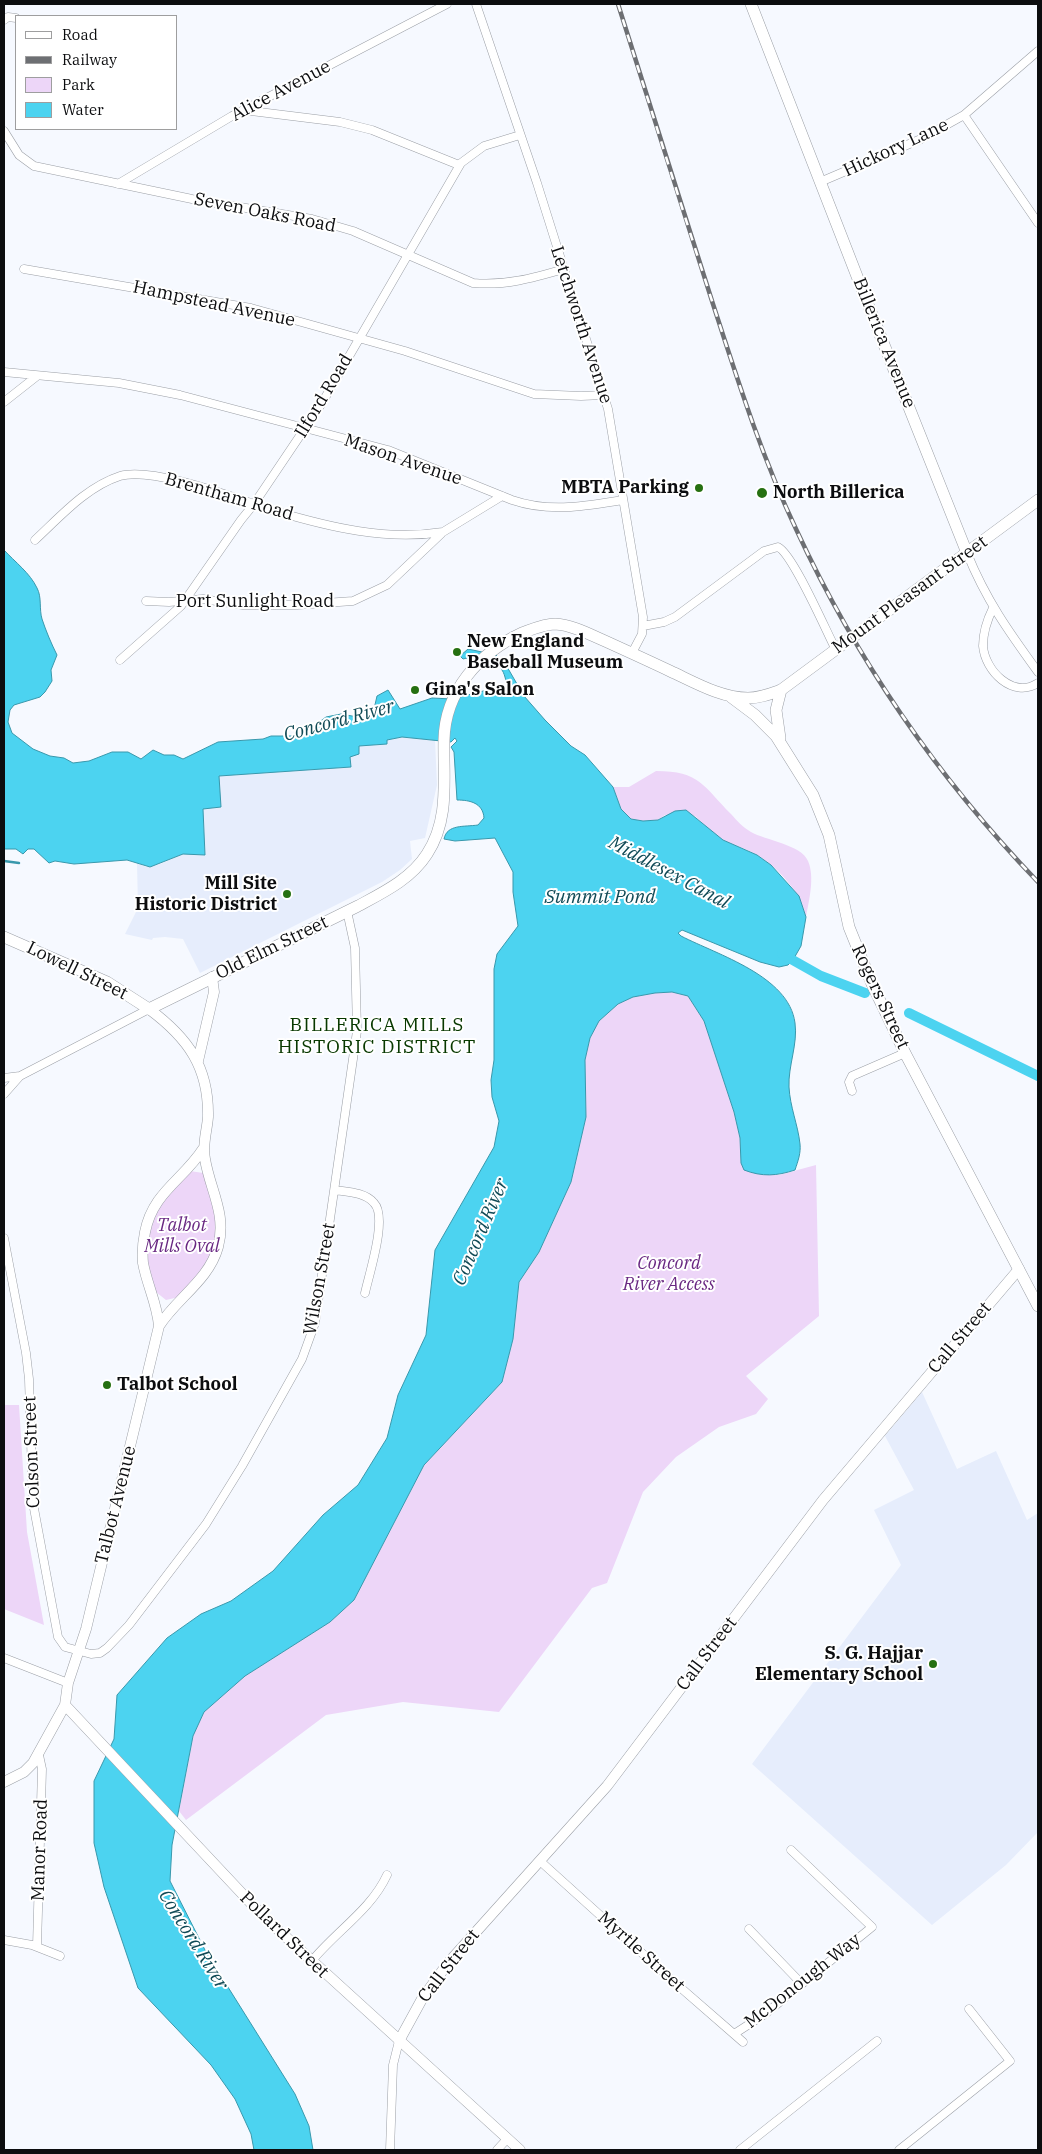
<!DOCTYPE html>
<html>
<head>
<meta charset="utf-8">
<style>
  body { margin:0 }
  #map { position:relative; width:1042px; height:2154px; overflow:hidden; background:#f6f9ff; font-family:"IBM Plex Serif",serif }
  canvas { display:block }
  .frame { position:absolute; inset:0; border:5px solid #0c0d0f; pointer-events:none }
  .legend { position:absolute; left:15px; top:15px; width:162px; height:115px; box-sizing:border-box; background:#fff; border:1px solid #9e9e9f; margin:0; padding:6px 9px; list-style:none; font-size:15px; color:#0c0d0f }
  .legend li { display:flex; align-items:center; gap:10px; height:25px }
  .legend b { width:25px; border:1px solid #9e9e9f }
</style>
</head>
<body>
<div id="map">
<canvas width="1042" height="2154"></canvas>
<div class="frame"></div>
<ul class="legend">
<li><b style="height:6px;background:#fff"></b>Road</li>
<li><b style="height:6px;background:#6d6f73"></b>Railway</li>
<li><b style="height:14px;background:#edd6f8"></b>Park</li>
<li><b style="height:14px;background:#4cd3f0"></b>Water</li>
</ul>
</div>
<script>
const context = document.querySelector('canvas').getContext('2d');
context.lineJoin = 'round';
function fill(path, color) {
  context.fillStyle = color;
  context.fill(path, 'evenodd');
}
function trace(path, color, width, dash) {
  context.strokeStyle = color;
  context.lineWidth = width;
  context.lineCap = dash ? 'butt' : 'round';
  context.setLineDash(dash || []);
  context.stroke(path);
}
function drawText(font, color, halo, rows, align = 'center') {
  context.font = font + ' "IBM Plex Serif",serif';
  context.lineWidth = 4;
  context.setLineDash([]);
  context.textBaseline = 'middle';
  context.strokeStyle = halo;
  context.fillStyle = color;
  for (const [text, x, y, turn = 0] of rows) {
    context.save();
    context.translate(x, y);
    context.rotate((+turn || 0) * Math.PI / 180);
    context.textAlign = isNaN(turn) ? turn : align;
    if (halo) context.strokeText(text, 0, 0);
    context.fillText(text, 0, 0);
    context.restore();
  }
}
fill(new Path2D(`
  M402,737l33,3 2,45 -12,53 -15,3 2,18 -12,11 -18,12 -182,91 -17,-34 -18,-2 -12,1 -1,2 -27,-6 13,-26 -1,-45 9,4 14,-3 23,-10h22l-2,-46 15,-32 132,-9v-10l9,-11 27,-2v-4z
  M922,1392l35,77 39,-18 31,69 11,-7v319l-32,33 -74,60 -180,-161 149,-199 -27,-55 40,-20 -29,-54z`), '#e6edfc');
fill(new Path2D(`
  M656,771c44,0 47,15 75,43 6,7 13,14 20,18 14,8 51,13 57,29 7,16 1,39 -2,56 -6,-25 -26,-48 -49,-62 -10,-6 -21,-9 -32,-14 -11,-6 -21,-16 -30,-25l-30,-1 -7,5 -15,1 -12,-2 -10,-10 -8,-22h16z
  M672,992l16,4 16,25 30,91 6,26 1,25 38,12 37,-10 3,151 -73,60 22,23 -12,15 -37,13 -43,30 -33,35 -36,91 -15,5 -93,124 -96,-10 -77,13 -140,105 -7,-9 14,-75 11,-24 41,-36 85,-54 24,-22 70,-135 78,-83 11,-43 6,-57 20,-30 32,-70 15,-65 -1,-57 5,-22 9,-17 19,-17 15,-7 22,-4z
  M190,1171l13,2 8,7 9,27 -6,52 -35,38 -13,3 -15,-12 -5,-13 3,-58z
  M4,1405h15l8,127 17,93 -40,-16z`), '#edd6f8');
const water = new Path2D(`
  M4,550c11,12 26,23 33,38 5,9 2,21 5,31 4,12 9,24 15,36l-6,15 1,11 -7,11 -5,5 -26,8 -4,5 -2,12 4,11 21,16 17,7 14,2 9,5 16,-2 23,-9h16l13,7 12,-9 11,5h10l9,4 35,-17 45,-3 8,-3h23l16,-7 16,-12 15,-3 22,4 6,-3 5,-6 3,-13 11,-6 12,19 32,-11 20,1 35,-9 21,1 2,-3c-5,-5 -4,-12 -8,-18 -7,-11 -28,-15 -39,-11l-3,-3 8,-7 28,6 10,10 18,31 21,24 26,26 14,9 28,32 8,22 10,10 12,2 15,-1 17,-9 11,-1 37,30 34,15 14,10 28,31 7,21 -5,29 -8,14 -5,5 -9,2 -19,-5 -78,-32 -4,3 3,3c37,19 108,40 114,87 3,21 -7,43 -6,64 1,20 9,38 11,57 1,9 -2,17 -5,26 -18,6 -33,7 -51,0l-3,-7 -1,-25 -6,-26 -30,-91 -16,-25 -16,-4 -17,1 -22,4 -15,7 -19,17 -9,17 -5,22 1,57 -15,65 -32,70 -20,30 -6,57 -11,43 -78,83 -70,135 -24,22 -85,54 -41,36 -11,24 -21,109 -2,36 36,71 89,142 14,32 4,24h-59l-3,-16 -16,-35 -24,-34 -73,-77 -34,-101 -10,-44v-62l20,-42 3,-44 50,-57 34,-24 30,-13 42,-30 50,-56 35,-30 29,-47 11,-43 28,-60 9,-85 59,-103 5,-26 -7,-24 -1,-17 3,-20v-91l3,-15 21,-28 -5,-34v-20l-18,-34 -40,3 -11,-2c3,-15 20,-12 34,-14l6,-7c-1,-15 -14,-18 -27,-18l-3,-48 -3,-5 6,-6 -2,-3 -4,4 -49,-5 -15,3v4l-28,2v8l-9,3 1,10 -132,9 2,31 -18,2 2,46 -22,-1 -33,13 -23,-7 -53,4 -19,-3 -6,2 -15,-14h-6l-5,5 -7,-5h-12z`);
fill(water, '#4cd3f0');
trace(water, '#3998ac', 1);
trace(new Path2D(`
  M4,861l15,2`), '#3998ac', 2.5);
trace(new Path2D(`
  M782,954l39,22 44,17
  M909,1013l129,63`), '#4cd3f0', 10);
const minor = new Path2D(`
  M476,4l61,179 71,226 35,208 -1,17 -10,19
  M4,20l4,-3 8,1
  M243,110l97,12 32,8 87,35
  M964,115l74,108
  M4,131l15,24 15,11 158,33 120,20 41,12 120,52c32,3 60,-5 91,-14
  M820,182l101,-43 43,-24 74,-64
  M118,184l114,-68 215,-112
  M24,269l227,39 154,43 129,43 47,2 23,-1
  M4,372l115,11 61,12 208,55 124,50c38,13 73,6 111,0
  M4,402l33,-26
  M35,540c25,-23 51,-53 85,-64 33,-10 120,24 155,35 54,16 111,30 168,21
  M967,553c19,47 42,79 71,119
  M146,601l23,1 34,-3 40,6h54l56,-4 34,-16 56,-53 59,-36
  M993,608c-6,12 -10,24 -10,38 2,25 30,53 55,37
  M643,626l21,-4 11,-5 89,-66 14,-4c15,7 48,84 58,103
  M120,660l61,-54 60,-86 13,-16 68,-101 139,-240 23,-17 36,-11
  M4,1078l16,-2 129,-67
  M852,1091l-3,-9 3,-6 53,-23
  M4,1094l15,-17
  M335,1190c12,2 30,2 39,13 14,14 -5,71 -9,90
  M4,1238l22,115 3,26 4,124 25,134 7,10 26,7 9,-1 7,-5 22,-23 77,-101 36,-58 60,-107 13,-36 42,-292 -2,-83 -8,-37
  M4,1658l64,25
  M540,1861l134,121 69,60
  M749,1929l52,54
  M4,1940l28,5 28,11
  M37,1946l5,-177 -3,-14
  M311,1962c24,-30 60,-52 76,-87
  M734,2034l31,-20 107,-87 -81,-77
  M390,2150l3,-85 6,-24
  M497,2150l10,-11
  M740,2150l137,-109
  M899,2150l111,-89 -41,-52`);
const tertiary = new Path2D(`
  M149,1009c39,29 60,58 59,108 -1,14 -6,28 -3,42 5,31 22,55 13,88 -9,33 -41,51 -59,79
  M198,1061l16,-69 -2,-15
  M65,1705l199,212 256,233
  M4,1782l20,-10 9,-9 32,-58 3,-22 18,-54 73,-303c-2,-23 -12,-41 -16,-63 -1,-10 0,-21 2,-31 8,-40 38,-52 58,-83
  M399,2041l23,-42 26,-36 159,-177 216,-286 196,-231`);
const secondary = new Path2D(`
  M751,4l116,298 100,251
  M731,697l24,18 21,21 37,59 16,40 20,92 23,57 33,69 133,253
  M780,738l-4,-28 5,-20
  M4,937l103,45 42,27 209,-103c26,-14 53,-27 69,-52 23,-35 16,-75 17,-114 1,-49 35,-87 78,-107 11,-4 22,-9 33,-9 17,1 34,10 50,17 22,10 44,20 65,30 24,11 51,27 78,27 12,0 22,-4 33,-8l257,-190`);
trace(minor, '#9b9fa6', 9);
trace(tertiary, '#9b9fa6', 11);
trace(secondary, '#9b9fa6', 12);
trace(minor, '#fff', 8);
trace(tertiary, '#fff', 10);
trace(secondary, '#fff', 11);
const rail = new Path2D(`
  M618,4c31,99 62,198 94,297 25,77 49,154 84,228 60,130 143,250 242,353`);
trace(rail, '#6d6f73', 4.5);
trace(rail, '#fff', 2.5, [8]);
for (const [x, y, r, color] of [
  [699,488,5,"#267011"],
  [762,493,6,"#267011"],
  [457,652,5,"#267011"],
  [415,690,5,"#267011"],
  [287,894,5,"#267011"],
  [107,1385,5,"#267011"],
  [933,1664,5,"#267011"]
]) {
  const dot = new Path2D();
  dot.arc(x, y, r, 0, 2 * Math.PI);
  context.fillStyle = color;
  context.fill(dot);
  trace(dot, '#fff', 2);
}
drawText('18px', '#0c0d0f', '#fff', [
  ["Alice Avenue",281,91,-28],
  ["Hickory Lane",896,148,-25],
  ["Seven Oaks Road",265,213,11],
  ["Hampstead Avenue",214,304,12],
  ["Letchworth Avenue",581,325,72],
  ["Billerica Avenue",884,343,68],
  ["Ilford Road",324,396,-59],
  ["Mason Avenue",403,460,19],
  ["Brentham Road",229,497,16],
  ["Mount Pleasant Street",910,595,-36],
  ["Port Sunlight Road",255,602],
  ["Old Elm Street",272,948,-26],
  ["Lowell Street",77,971,26],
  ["Rogers Street",880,997,65],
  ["Wilson Street",320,1279,-80],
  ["Call Street",960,1338,-50],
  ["Colson Street",32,1452,-92],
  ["Talbot Avenue",116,1505,-76],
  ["Call Street",707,1654,-53],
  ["Manor Road",40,1850,-88],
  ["Pollard Street",284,1935,44],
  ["Myrtle Street",641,1952,42],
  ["Call Street",449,1966,-52],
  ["McDonough Way",803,1981,-38]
]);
drawText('bold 18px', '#0c0d0f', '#fff', [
  ["MBTA Parking",689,488,"right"],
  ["North Billerica",773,493],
  ["New England",467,642],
  ["Baseball Museum",467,663],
  ["Gina's Salon",425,690],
  ["Mill Site",277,884,"right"],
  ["Historic District",277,905,"right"],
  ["Talbot School",117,1385],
  ["S. G. Hajjar",923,1654,"right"],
  ["Elementary School",923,1675,"right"]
], 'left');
drawText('italic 18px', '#692882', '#fff', [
  ["Talbot",182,1226],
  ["Mills Oval",182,1247],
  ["Concord",669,1264],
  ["River Access",669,1285]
]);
drawText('italic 19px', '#104a56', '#fff', [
  ["Concord River",339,721,-15],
  ["Middlesex Canal",669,873,28],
  ["Summit Pond",600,898],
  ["Concord River",481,1232,-67],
  ["Concord River",193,1940,58]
]);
context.letterSpacing = '1px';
drawText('19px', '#083900', '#fff', [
  ["BILLERICA MILLS",377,1026],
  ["HISTORIC DISTRICT",377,1048]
]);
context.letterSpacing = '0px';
</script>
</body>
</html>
